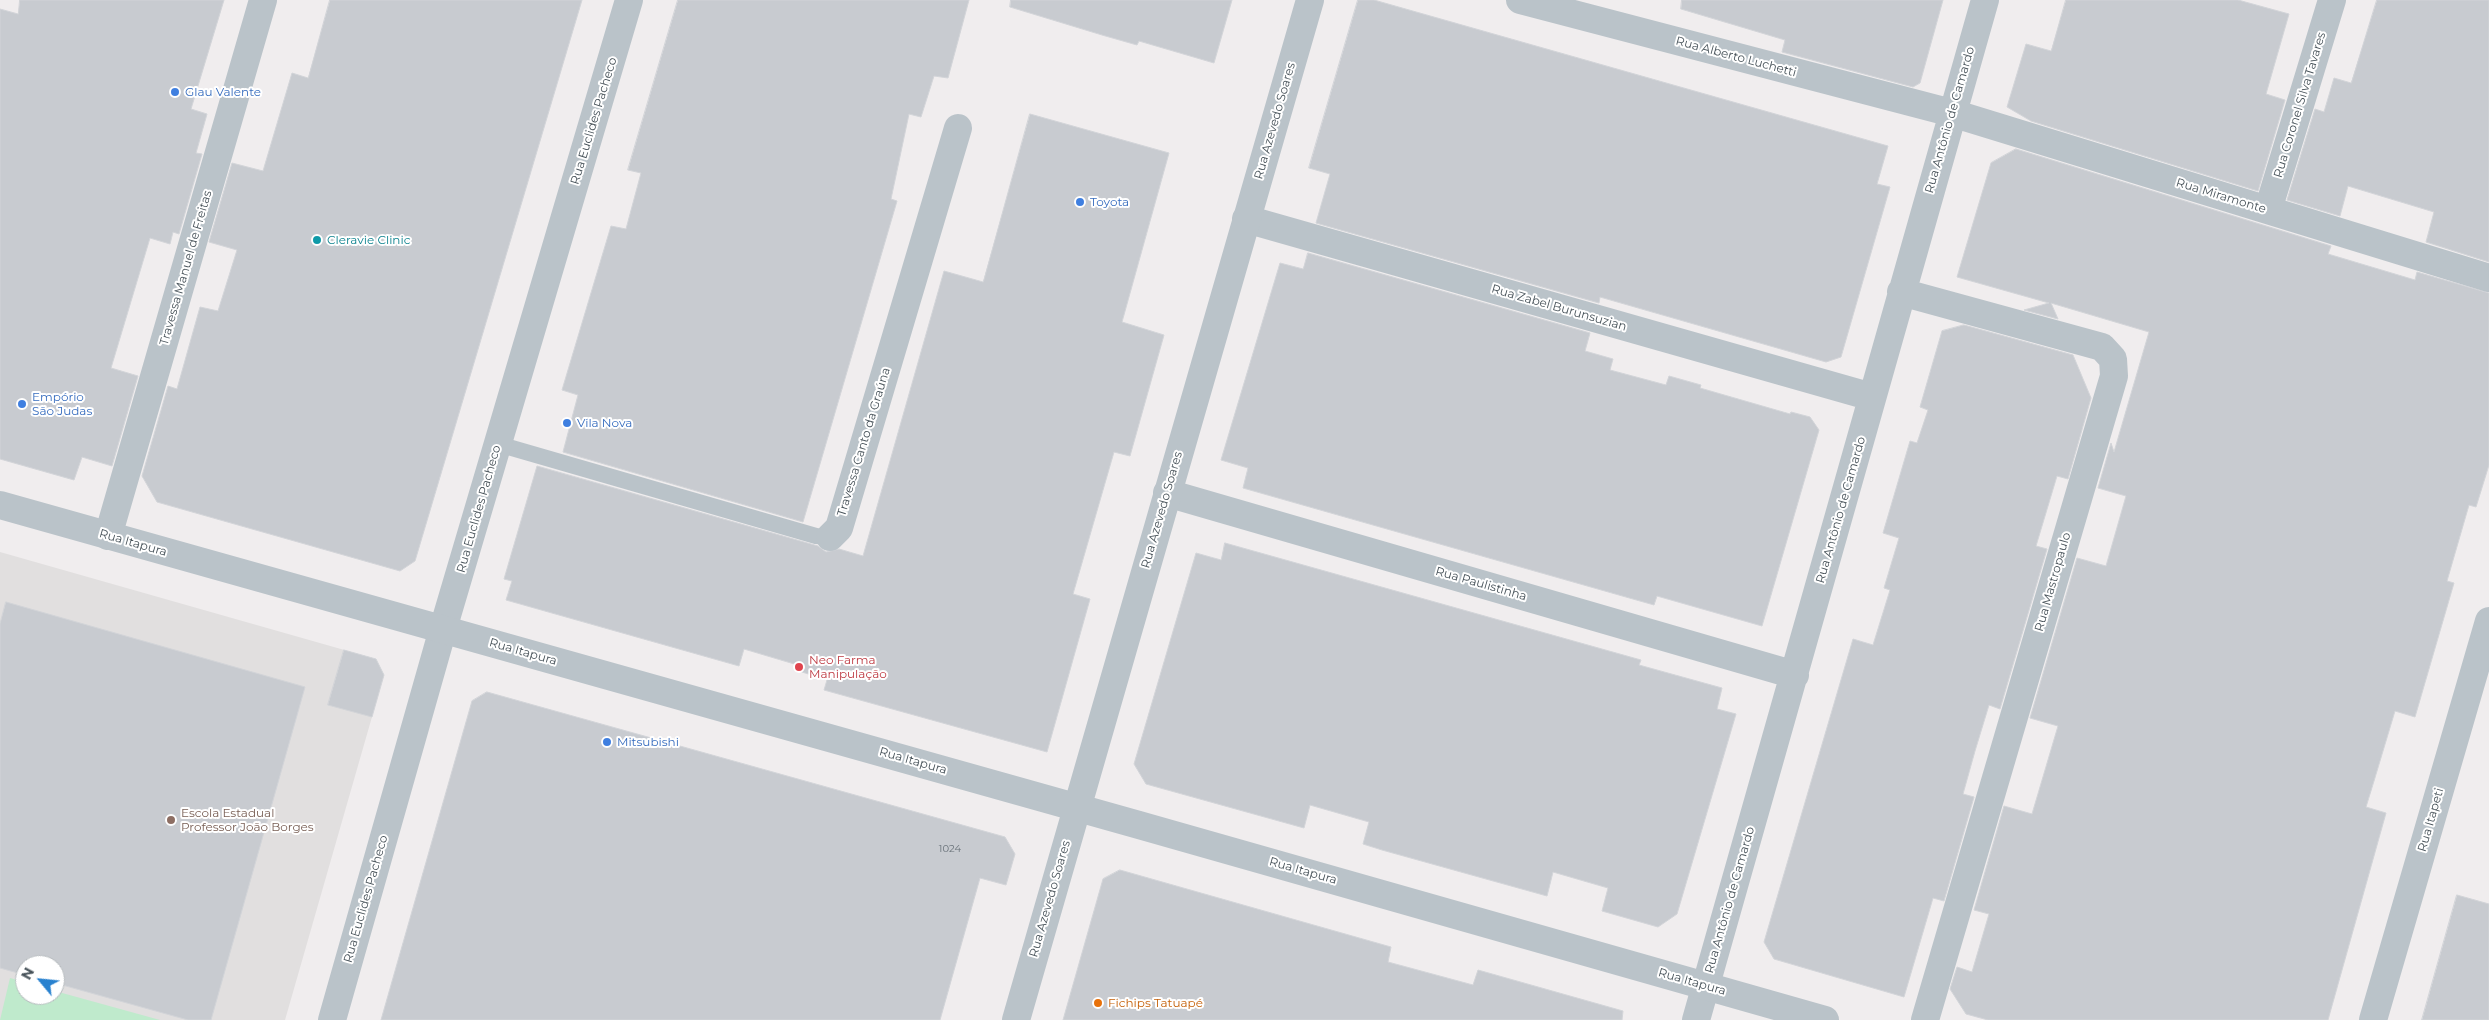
<!DOCTYPE html>
<html>
<head>
<meta charset="utf-8">
<style>
  body { margin:0 }
  #map { position:relative; width:2489px; height:1020px; overflow:hidden; background:#f0edee; font-family:Montserrat,sans-serif }
  canvas { display:block }
  .north { position:absolute; left:15px; top:955px; width:50px; height:50px; box-sizing:border-box; background:#fff; border:1px solid #b5babd; border-radius:50%; rotate:298deg; font-size:14px; font-weight:700; line-height:20px; text-align:center; color:#475259 }
  .north::after { content:''; display:block; margin:auto; width:18px; height:22px; background:#2881cf; clip-path:polygon(50% 0,100% 100%,50% 72%,0 100%) }
</style>
</head>
<body>
<div id="map">
<canvas width="2489" height="1020"></canvas>
<div class="north">N</div>
</div>
<script>
const context = document.querySelector('canvas').getContext('2d');
context.lineJoin = 'round';
function fill(path, color) {
  context.fillStyle = color;
  context.fill(path, 'evenodd');
}
function trace(path, color, width, dash) {
  context.strokeStyle = color;
  context.lineWidth = width;
  context.lineCap = dash ? 'butt' : 'round';
  context.setLineDash(dash || []);
  context.stroke(path);
}
function drawText(font, color, halo, rows, align = 'center') {
  context.font = font + ' Montserrat,sans-serif';
  context.lineWidth = 4;
  context.setLineDash([]);
  context.textBaseline = 'middle';
  context.strokeStyle = halo;
  context.fillStyle = color;
  for (const [text, x, y, turn = 0] of rows) {
    context.save();
    context.translate(x, y);
    context.rotate((+turn || 0) * Math.PI / 180);
    context.textAlign = isNaN(turn) ? turn : align;
    if (halo) context.strokeText(text, 0, 0);
    context.fillText(text, 0, 0);
    context.restore();
  }
}
fill(new Path2D(`
  M0,552l376,107 8,16 -99,345h-285zM25,965h30v30h-30z`), '#e1dfdf');
fill(new Path2D(`
  M10,978l15,4v13h30v-4l105,29h-160z`), '#bfeacc');
const building = new Path2D(`
  M20,0h204l-33,109 16,5 -11,39 6,1 -23,80 -6,-2 -3,12 -20,-6 -39,130 27,8 -26,90 -30,-9 -8,23 -74,-21v-450l18,5z
  M330,0h252l-167,561 -15,10 -243,-69 -15,-26 26,-90 9,3 23,-82 18,4 19,-61 -28,-8 23,-79 31,8 29,-98 16,5z
  M678,0h291l-21,78 -14,-2 -13,41 -12,-3 -18,85 6,2 -94,321 -240,-70 15,-57 -16,-5 49,-164 15,3 15,-56 -13,-3z
  M1011,0h221l-18,63 -75,-22 -2,4 -35,-10 -92,-28z
  M1358,0h16l514,146 -11,38 13,3 -49,170 -15,5 -226,-65 -1,6 -283,-80 14,-49 -21,-6z
  M1682,0h261l-23,83 -7,4 -131,-35 3,-12 -104,-31z
  M2066,0h172l51,14 -23,80 19,6 -27,91 -227,-70 -24,-14 19,-63 25,7z
  M2377,0h112v262l-63,-20 8,-30 -86,-26 -8,30 -53,-16 28,-91 9,3 10,-34 17,5z
  M1030,114l139,39 -47,169 42,13 -34,121 -16,-4 -41,142 17,5 -43,153 -223,-62 3,-10 -28,-9 2,-5 -57,-17 -5,17 -233,-66 6,-19 -8,-2 33,-113 281,80 8,6 13,-3 24,7 81,-285 39,11z
  M2016,149l315,97 -3,8 87,26 2,-8 72,21v172l-13,42 -7,-2 -22,76 7,2 -39,134 -20,-6 -21,70 -8,26 20,6 -58,207h-340l-22,-6 -16,-25 7,-22 15,5 17,-58 -15,-4 30,-104 28,8 26,-88 -28,-8 47,-160 29,8 20,-70 -28,-8 13,-45 3,9 35,-120 -98,-29 7,16 -34,-9 25,-7 -92,-26 34,-114z
  M1308,253l282,80 -5,18 28,8 -3,11 56,15 3,-9 32,9 -1,3 90,26 1,-2 19,5 9,13 -57,196 -105,-30 -3,9 -411,-117 5,-20 -27,-8 59,-197 23,6z
  M1964,325l109,30 18,43 -23,81 -11,-3 -21,70 11,3 -47,160 -11,-4 -14,46 -12,43 11,3 -30,104 -11,-3 -29,99 -130,-38 -10,-17 89,-303 20,6 17,-55 -6,-2 15,-50 -16,-5 27,-92 7,2 11,-33 -8,-3 22,-76z
  M1225,543l416,117 -2,5 83,23 -5,21 19,5 -59,200 -19,13 -56,-16 6,-23 -55,-16 -6,24 -165,-46 -19,-6 6,-22 -59,-17 -6,23 -158,-44 -12,-20 62,-211 25,7z
  M6,602l299,85 -94,333h-23l-133,-37v-18h-30v10l-25,-7v-344z
  M344,650l32,9 8,16 -12,42 -44,-12z
  M487,692l518,145 10,17 -9,31 -26,-7 -40,142h-559l91,-319z
  M1120,870l271,77 -3,15 85,23 5,-15 145,41 -1,9h-559l40,-141z
  M2457,895l32,9v116h-67z`);
fill(building, '#c8cbd0');
trace(building, '#d2d4d8', 1);
trace(new Path2D(`
  M498,444l318,92 14,1`), '#bac3c9', 16);
trace(new Path2D(`
  M1520,0l432,113 537,165
  M2268,210l64,-210
  M1246,219l626,178
  M1901,292l201,55 11,12 1,17 -189,644
  M1167,493l628,182
  M108,536l155,-536
  M830,537l9,-9 119,-400
  M332,1020l111,-391 186,-629
  M1696,1020l289,-1020
  M2373,1020l116,-399`), '#bac3c9', 28);
trace(new Path2D(`
  M0,505l1139,320 686,195
  M1016,1020l294,-1020`), '#bac3c9', 28);
for (const [x, y, r, color] of [
  [175,92,5,"#3f7fe0"],
  [1080,202,5,"#3f7fe0"],
  [317,240,5,"#0f9aa8"],
  [22,404,5,"#3f7fe0"],
  [567,423,5,"#3f7fe0"],
  [799,667,5,"#e0444e"],
  [607,742,5,"#3f7fe0"],
  [171,820,5,"#8d6e63"],
  [1098,1003,5,"#e8710a"]
]) {
  const dot = new Path2D();
  dot.arc(x, y, r, 0, 2 * Math.PI);
  context.fillStyle = color;
  context.fill(dot);
  trace(dot, '#fff', 2);
}
drawText('10px', '#677077', null, [
  ["1024",950,849]
]);
drawText('12px', '#475259', '#fff', [
  ["Rua Alberto Luchetti",1736,57,15],
  ["Rua Coronel Silva Tavares",2300,105,-73],
  ["Rua Antônio de Camardo",1950,120,-74],
  ["Rua Euclides Pacheco",594,121,-73],
  ["Rua Azevedo Soares",1275,121,-74],
  ["Rua Miramonte",2221,196,17],
  ["Travessa Manuel de Freitas",186,268,-74],
  ["Rua Zabel Burunsuzian",1559,308,16],
  ["Travessa Canto da Graúna",864,442,-73],
  ["Rua Euclides Pacheco",479,509,-74],
  ["Rua Azevedo Soares",1162,510,-74],
  ["Rua Antônio de Camardo",1841,510,-74],
  ["Rua Itapura",133,543,16],
  ["Rua Mastropaulo",2053,582,-74],
  ["Rua Paulistinha",1481,584,16],
  ["Rua Itapura",523,652,16],
  ["Rua Itapura",913,761,16],
  ["Rua Itapeti",2431,820,-74],
  ["Rua Itapura",1303,871,16],
  ["Rua Euclides Pacheco",366,899,-74],
  ["Rua Azevedo Soares",1050,899,-74],
  ["Rua Antônio de Camardo",1730,900,-74],
  ["Rua Itapura",1692,982,16]
]);
drawText('12px', '#366cbe', '#fff', [
  ["Glau Valente",185,92],
  ["Toyota",1090,202],
  ["Empório",32,397],
  ["São Judas",32,411],
  ["Vila Nova",577,423],
  ["Mitsubishi",617,742]
], 'left');
drawText('12px', '#0d838f', '#fff', [
  ["Cleravie Clinic",327,240]
], 'left');
drawText('12px', '#be3a42', '#fff', [
  ["Neo Farma",809,660],
  ["Manipulação",809,674]
], 'left');
drawText('12px', '#785e54', '#fff', [
  ["Escola Estadual",181,813],
  ["Professor João Borges",181,827]
], 'left');
drawText('12px', '#c56008', '#fff', [
  ["Fichips Tatuapé",1108,1003]
], 'left');
</script>
</body>
</html>
